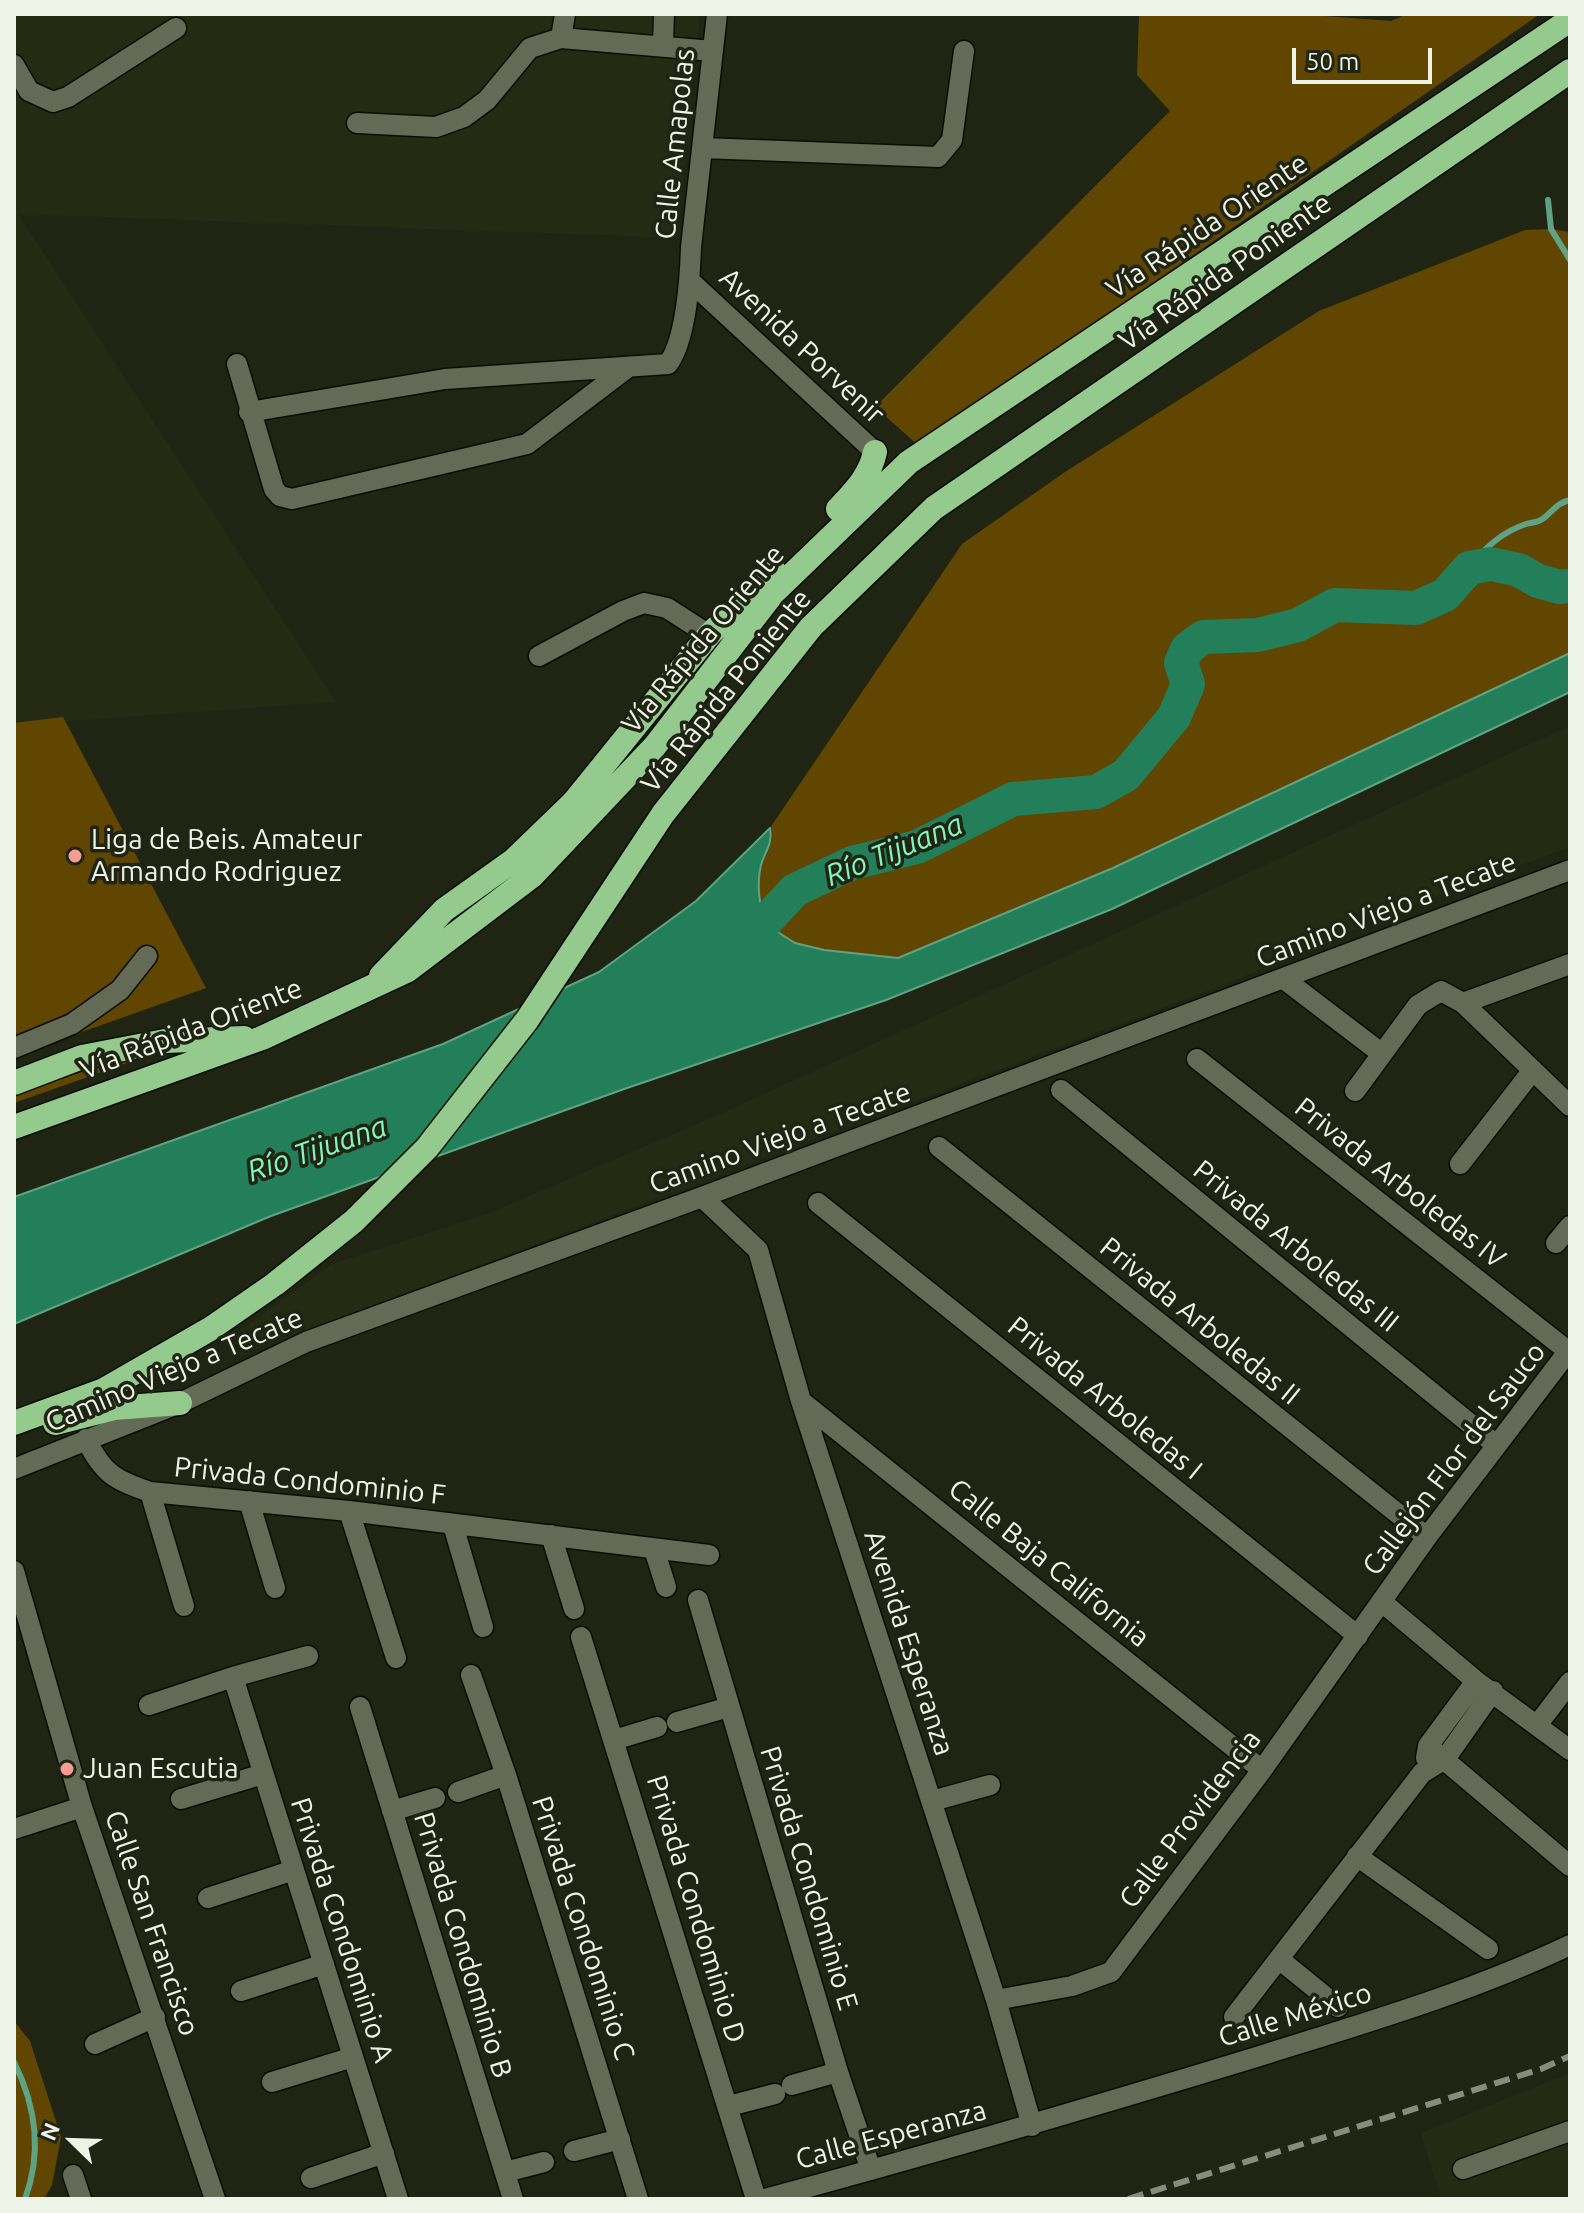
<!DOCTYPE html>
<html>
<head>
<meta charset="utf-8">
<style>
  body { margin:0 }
  #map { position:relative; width:1584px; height:2213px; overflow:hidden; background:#202513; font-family:Ubuntu,sans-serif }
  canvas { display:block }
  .frame { position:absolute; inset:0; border:16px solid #eef3e7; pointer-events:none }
  .north { position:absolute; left:32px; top:2101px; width:80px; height:80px; -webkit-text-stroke:6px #202513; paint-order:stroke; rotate:293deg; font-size:22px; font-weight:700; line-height:32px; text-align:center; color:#eef3e7 }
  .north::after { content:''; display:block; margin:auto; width:28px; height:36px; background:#eef3e7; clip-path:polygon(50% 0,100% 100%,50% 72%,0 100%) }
  .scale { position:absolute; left:1292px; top:48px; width:140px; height:36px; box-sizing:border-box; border:4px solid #eef3e7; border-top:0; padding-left:10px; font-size:24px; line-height:28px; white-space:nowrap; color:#eef3e7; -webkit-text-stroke:6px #202513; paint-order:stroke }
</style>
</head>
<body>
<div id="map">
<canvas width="1584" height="2213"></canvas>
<div class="frame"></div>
<div class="north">N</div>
<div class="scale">50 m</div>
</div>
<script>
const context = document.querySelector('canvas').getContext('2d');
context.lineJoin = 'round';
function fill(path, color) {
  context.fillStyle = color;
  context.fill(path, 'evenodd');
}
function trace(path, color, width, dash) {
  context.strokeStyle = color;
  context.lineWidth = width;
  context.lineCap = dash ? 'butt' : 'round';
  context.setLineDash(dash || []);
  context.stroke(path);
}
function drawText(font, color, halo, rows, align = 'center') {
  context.font = font + ' Ubuntu,sans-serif';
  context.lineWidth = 7;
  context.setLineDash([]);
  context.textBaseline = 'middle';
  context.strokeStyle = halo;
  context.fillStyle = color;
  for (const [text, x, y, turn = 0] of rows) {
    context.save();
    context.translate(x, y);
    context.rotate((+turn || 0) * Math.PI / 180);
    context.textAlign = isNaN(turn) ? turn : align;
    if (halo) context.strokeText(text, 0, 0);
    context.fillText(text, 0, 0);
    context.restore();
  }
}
fill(new Path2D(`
  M14,14h686l-22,224 -660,-24 318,488 -322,23z
  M1570,726v121l-163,60 -181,77 -990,373 -9,-17 105,-76 158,-51 228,-98z
  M1570,2073v126h-129l-20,-66z`), '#242b12');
fill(new Path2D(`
  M1139,14h159l93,7 16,-7h133l-621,432 -44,-39 295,-296 -33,-36z
  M1551,229l19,3v421l-457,215 -215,90 -74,-8 -29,-7 -30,-19c-5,-19 -9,-38 -4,-59 4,-14 12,-21 9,-37l192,-284 103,-72 254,-161 206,-81z
  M63,717l143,271 -192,68v-333z
  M164,1050l-150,53v-8c50,-18 98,-33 150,-45z
  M14,2021l16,20 31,96 -9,48 -8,14h-30z`), '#614602');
const water = new Path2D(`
  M1570,653v39l-458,217 -226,91 -259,88 -356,128 -257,108v-127l429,-153 156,-72 97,-71 74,-73c3,16 -5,23 -9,37 -5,21 -1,40 4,59l30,19 29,7 74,8 215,-90z`);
fill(water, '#227f59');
trace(water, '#5fa284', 2);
trace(new Path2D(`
  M1548,200l3,29 19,31
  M1469,568c15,-20 33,-36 57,-44 6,-2 12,-1 18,-6 10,-8 13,-15 26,-18
  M14,2062c22,44 28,91 11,137`), '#5fa284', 6);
trace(new Path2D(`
  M734,955l61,-65 57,-27 65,-16 96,-48 83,-7 30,-17 48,-58 14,-33 -7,-21 6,-14 16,-12 55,-2 40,-10 37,-20 81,3 29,-13 24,-27 22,-4 28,6 19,11 22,6 10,-1`), '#227f59', 34);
const minor = new Path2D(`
  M561,38l4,-24
  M663,45l1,-31
  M14,65l15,26 24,11 15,-5 108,-69
  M357,123l79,4 28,-10 23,-17 43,-52 31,-10 152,13
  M703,148l235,9 14,-17 12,-89
  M690,281l185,171
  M237,364l37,125 6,7 12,3 235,-55 100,-76
  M249,412l196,-33 223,-15c18,-24 22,-86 23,-117l26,-233
  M539,656l84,-45 21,-8 23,5 42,27
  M1284,979l97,74
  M1463,1003l107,-39
  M14,1048l58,-24 48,-34 27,-34
  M1197,1059l371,292
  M1061,1090l435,355
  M1355,1091l63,-86 23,-14 22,12 107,103
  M939,1147l488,390
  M1460,1164l73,-94
  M702,1197l56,53 43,151 195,599 36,126
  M818,1203l540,433
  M1556,1243l14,-17
  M801,1401l461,369
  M86,1439c17,35 29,41 64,53l199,19 360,44
  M14,1469l166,-66 126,-61 396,-145 868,-327
  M150,1492l34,114
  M249,1501l26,87
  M349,1511l47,147
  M453,1525l30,102
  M551,1535l23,74
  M654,1549l12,38
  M14,1571l68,236 133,392
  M698,1600l140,472 33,98
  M1382,1602l94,79 94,69
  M581,1637l175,562
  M471,1675l35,100 132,424
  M233,1677l165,522
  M149,1705l84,-28 75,-21
  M360,1707l153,492
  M677,1722l52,-15
  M1538,1724l32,-42
  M614,1740l43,-13
  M1428,1746l142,120
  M1426,1758l2,-12 48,-65
  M458,1792l48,-17
  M181,1799l82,-25
  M932,1801l58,-16
  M392,1811l43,-13
  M14,1829l68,-22
  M1357,1856l131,93
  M208,1898l86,-28
  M1279,1959l59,48
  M241,1991l83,-27
  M996,2000l76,-14 39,-14 151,-202 165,-233 143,-188
  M1234,2017l188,-244 23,-14 48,-68
  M95,2044l60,-27
  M272,2082l81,-25
  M792,2085l46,-13
  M729,2106l46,-12
  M574,2151l46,-12
  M1463,2169l107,-38
  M505,2172l39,-10
  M73,2175l8,24
  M311,2178l73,-25
  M765,2199c163,-44 324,-91 485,-140 108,-34 217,-65 320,-114`);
const highway = new Path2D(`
  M838,509c17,-18 32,-33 37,-57
  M381,976l63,-66 70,-50 59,-57 136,-168 65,-64
  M14,1083l68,-26 83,-16 79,-3
  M14,1127l248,-89 146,-68 124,-94 123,-130 119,-154 135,-130 661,-442
  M14,1423l90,-33 106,-61 65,-45 79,-63 73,-73 100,-128 136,-206 148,-187 123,-119 636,-437
  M55,1423l59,-15 66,-5`);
trace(minor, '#0a0e01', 23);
trace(highway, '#0a0e01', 27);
trace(minor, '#636a55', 20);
trace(highway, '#95ca8e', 24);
trace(new Path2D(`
  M1128,2199l413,-130 29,-13`), '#878c7d', 6, [16, 8]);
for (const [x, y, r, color] of [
  [75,856,8,"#f59c95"],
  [67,1769,8,"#f59c95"]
]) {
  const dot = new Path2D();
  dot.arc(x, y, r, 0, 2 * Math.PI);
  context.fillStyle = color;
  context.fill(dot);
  trace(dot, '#202513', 3);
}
drawText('28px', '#eef3e7', '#202513', [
  ["Calle Amapolas",675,144,-84],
  ["Vía Rápida Oriente",1207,226,-34],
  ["Vía Rápida Poniente",1225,272,-35],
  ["Avenida Porvenir",802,346,43],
  ["Vía Rápida Oriente",703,639,-50],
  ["Vía Rápida Poniente",726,691,-51],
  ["Camino Viejo a Tecate",1386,910,-21],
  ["Vía Rápida Oriente",191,1029,-21],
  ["Camino Viejo a Tecate",780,1138,-20],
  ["Privada Arboledas IV",1400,1183,38],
  ["Privada Arboledas III",1296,1246,39],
  ["Privada Arboledas II",1200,1321,39],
  ["Camino Viejo a Tecate",174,1370,-23],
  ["Privada Arboledas I",1105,1398,39],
  ["Callejón Flor del Sauco",1454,1459,-53],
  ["Privada Condominio F",310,1481,6],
  ["Calle Baja California",1049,1563,39],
  ["Avenida Esperanza",909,1643,72],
  ["Calle Providencia",1190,1819,-53],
  ["Privada Condominio E",809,1878,73],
  ["Privada Condominio D",696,1909,73],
  ["Calle San Francisco",152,1923,71],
  ["Privada Condominio C",583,1928,72],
  ["Privada Condominio A",342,1930,72],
  ["Privada Condominio B",463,1945,73],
  ["Calle México",1295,2015,-17],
  ["Calle Esperanza",891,2135,-15]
]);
drawText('28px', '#eef3e7', '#202513', [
  ["Liga de Beis. Amateur",91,840],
  ["Armando Rodriguez",91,872],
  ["Juan Escutia",83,1769]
], 'left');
drawText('italic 30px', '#80f7be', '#202513', [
  ["Río Tijuana",894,850,-22],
  ["Río Tijuana",317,1149,-19]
]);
</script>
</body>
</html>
